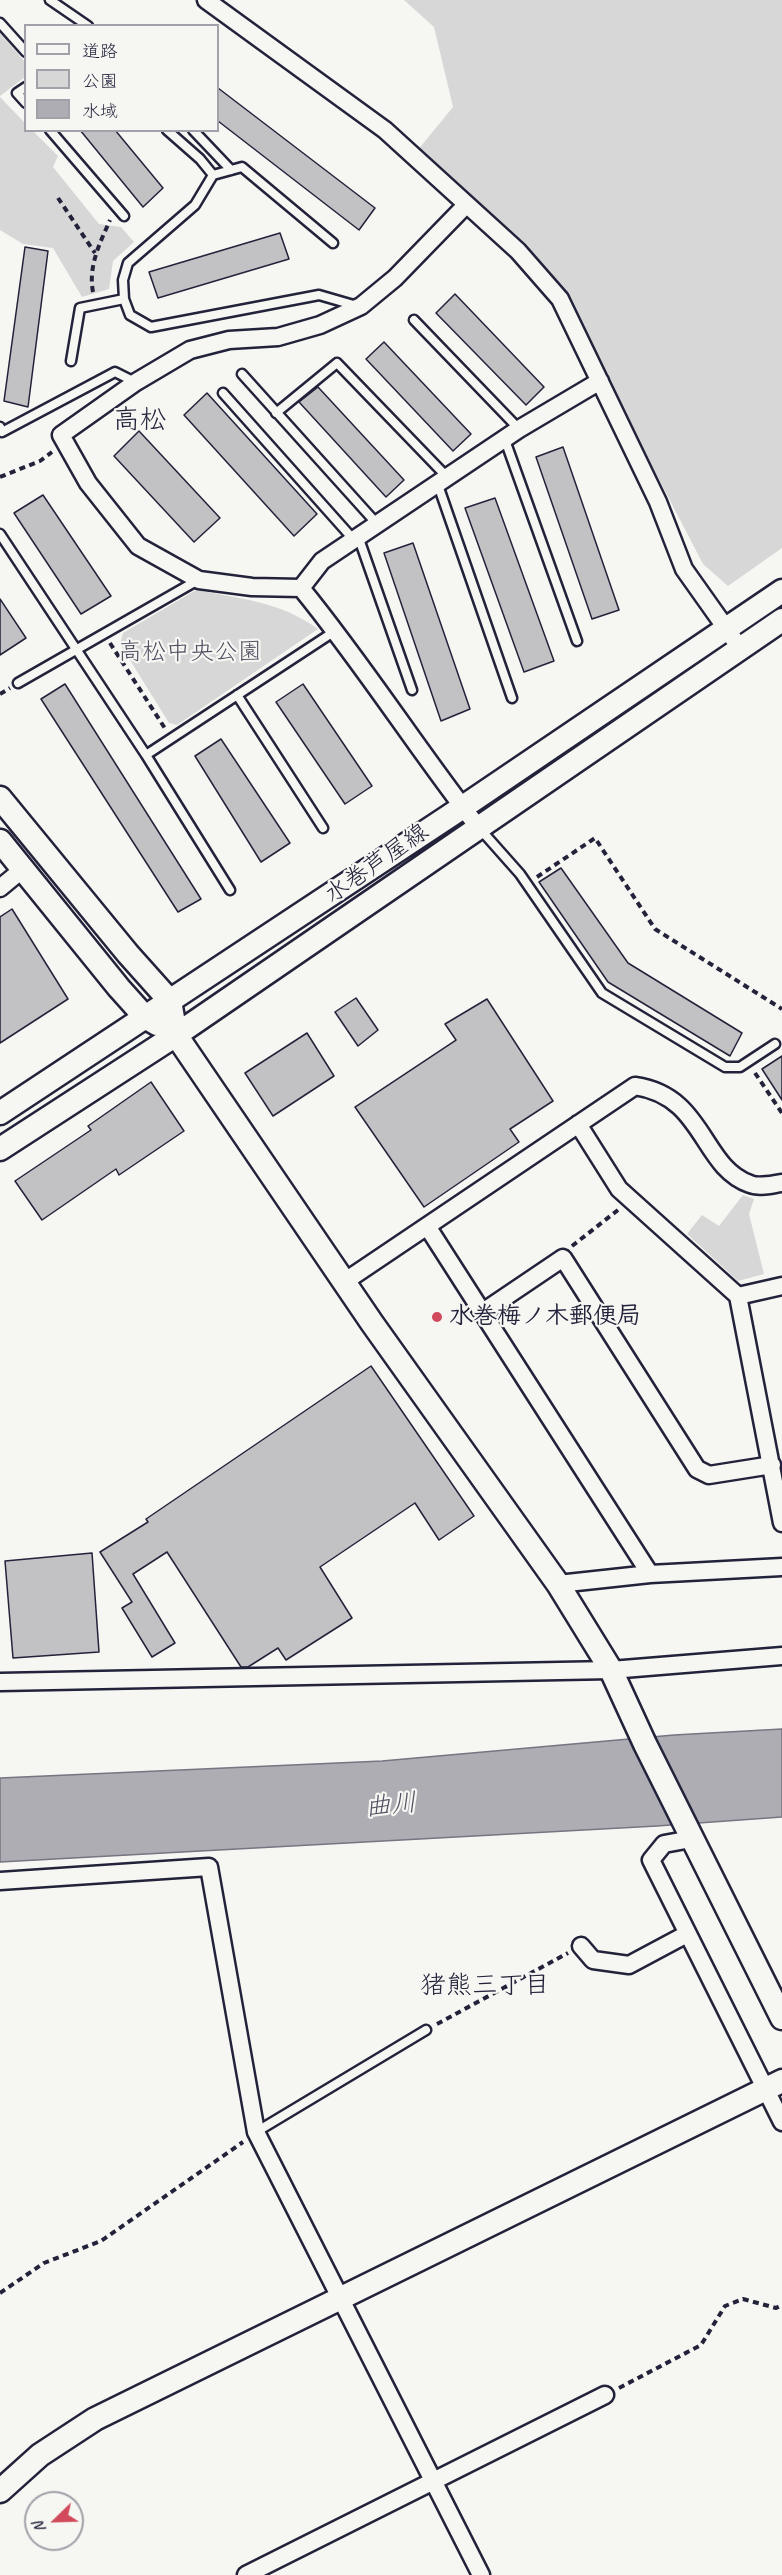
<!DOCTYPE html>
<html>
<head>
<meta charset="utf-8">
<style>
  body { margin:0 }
  #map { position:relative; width:782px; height:2575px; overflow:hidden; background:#f6f6f2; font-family:Caveat,"Klee One",sans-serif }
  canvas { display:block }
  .legend { position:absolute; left:24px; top:24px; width:195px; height:108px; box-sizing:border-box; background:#f6f6f2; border:2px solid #a1a1a9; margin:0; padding:8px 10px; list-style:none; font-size:18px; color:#22223b }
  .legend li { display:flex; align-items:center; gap:12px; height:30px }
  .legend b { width:30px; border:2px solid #a1a1a9 }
  .north { position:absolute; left:24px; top:2491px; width:60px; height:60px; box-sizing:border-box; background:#f6f6f2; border:2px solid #a1a1a9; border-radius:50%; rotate:247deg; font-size:16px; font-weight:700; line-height:24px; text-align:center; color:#22223b }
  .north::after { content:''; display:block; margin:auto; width:21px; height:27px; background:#d1495b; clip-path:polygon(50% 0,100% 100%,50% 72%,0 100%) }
</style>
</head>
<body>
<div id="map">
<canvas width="782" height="2575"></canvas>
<ul class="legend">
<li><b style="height:8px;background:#f6f6f2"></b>道路</li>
<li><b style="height:16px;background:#d7d7d7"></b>公園</li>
<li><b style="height:16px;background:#adadb3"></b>水域</li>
</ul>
<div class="north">N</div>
</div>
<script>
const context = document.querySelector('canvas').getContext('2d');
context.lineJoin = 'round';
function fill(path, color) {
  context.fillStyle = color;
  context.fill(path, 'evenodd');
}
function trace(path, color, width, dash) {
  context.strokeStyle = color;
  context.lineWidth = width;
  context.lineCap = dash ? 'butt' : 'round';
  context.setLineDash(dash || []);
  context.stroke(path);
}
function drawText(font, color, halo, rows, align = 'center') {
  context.font = font + ' Caveat,"Klee One",sans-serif';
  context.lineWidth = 4.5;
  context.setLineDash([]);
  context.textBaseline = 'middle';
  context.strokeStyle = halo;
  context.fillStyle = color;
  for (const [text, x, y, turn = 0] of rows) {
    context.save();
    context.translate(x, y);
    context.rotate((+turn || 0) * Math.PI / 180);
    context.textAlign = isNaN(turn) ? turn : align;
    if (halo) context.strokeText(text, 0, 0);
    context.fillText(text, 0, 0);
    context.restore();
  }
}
fill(new Path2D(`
  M404,0h378v548l-54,38 -25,-22 -106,-204 -29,-67 -42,-49 -109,-93 36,-44 -19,-80z
  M0,33l26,30 -1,14 -25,19z
  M0,97l25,26 1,7 7,1 25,25 -5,11 46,57 22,3 13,15 -21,19 -4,28 -27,8 -29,-49 -30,-4 -23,-14z
  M196,590c45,9 83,11 122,39l-141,96 -8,-2 -49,-79 3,-11z
  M743,1195l11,4 -5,15 15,60 -26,7 -51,-47 15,-19 17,11z`), '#d7d7d7');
const water = new Path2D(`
  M782,1729v88l-125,9 -657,36v-84l382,-17 292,-26z`);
fill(water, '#adadb3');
trace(water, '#757583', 1.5);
const building = new Path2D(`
  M218,88l157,120 -16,22 -141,-109z
  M80,130h35l48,58 -20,19z
  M280,233l9,26 -131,39 -9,-26z
  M25,247l23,4 -20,156 -24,-6z
  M455,294l89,93 -18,18 -90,-92z
  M384,342l87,92 -18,17 -87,-92z
  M318,387l86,93 -18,17 -87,-95z
  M207,393l110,121 -23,22 -110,-121z
  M139,431l81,87 -26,24 -80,-86z
  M563,447l56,163 -27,9 -56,-162z
  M43,495l68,101 -30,18 -67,-101z
  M495,498l59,163 -30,11 -59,-164z
  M413,543l57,166 -29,12 -57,-168z
  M0,599l26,39 -26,17z
  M65,684l136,215 -23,13 -137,-213z
  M303,684l69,102 -27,18 -69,-102z
  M221,739l69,104 -29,19 -66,-106z
  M561,868l67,95 114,70 -12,23 -122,-74 -69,-100z
  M12,909l56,90 -68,44v-126z
  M356,998l22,32 -20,16 -23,-34z
  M487,999l66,102 -43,28 9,13 -95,65 -69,-100 101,-67 -11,-16z
  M307,1033l27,43 -61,40 -28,-43z
  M782,1056v44l-20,-31z
  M151,1082l33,49 -65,44 -3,-6 -74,51 -27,-39 76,-51 -3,-4z
  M371,1366l103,150 -35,24 -24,-37 -95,64 32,51 -66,42 -8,-12 -30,19h-7l-74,-115 -34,22 42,69 -23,14 -30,-49 10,-6 -32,-50 48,-30 -2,-3z
  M92,1553l7,99 -86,6 -8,-97z`);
fill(building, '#c2c2c4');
trace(building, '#22223b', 1.5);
const lane = new Path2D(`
  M50,0l38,26
  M0,23l26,29
  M26,87l-9,6 9,10
  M50,130l74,86
  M167,130l33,29 13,16 -18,30 -67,58 -5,17 1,19 6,16 21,12 168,-32 38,11
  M193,130l38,40
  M213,175l29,-8 91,76
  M414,320l105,109
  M71,361l9,-53 44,-9
  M242,374l136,151
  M223,393l131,147
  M276,413l61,-50 111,115
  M0,427l2,5 113,-60 20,10
  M505,440l72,201
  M438,485l74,213
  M0,534l146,221 84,135
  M358,536l54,154
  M18,683l180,-103
  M237,695l86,133
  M146,755l189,-124
  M481,830l39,44 82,119 123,74h15l35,-23
  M256,2132l170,-102`);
const street = new Path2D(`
  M206,0l179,130 133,121 42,48 98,203 26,67 56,79
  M301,588l-49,-1 -53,-7 -61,-34 -50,-63 -27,-48 75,-53 54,-32 39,-10 49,-3 42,-12 41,-19 34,-28 70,-72
  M478,827c-61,-78 -114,-162 -177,-239l21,-27 197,-132 81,-48
  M0,888l23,-19
  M578,1124l41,65 119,107 44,227
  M427,1226l223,348
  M344,1282l291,-196c70,10 66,81 115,98 9,4 23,0 32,-1
  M738,1296l44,-10
  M483,1312l80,-54 134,211 12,6 63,-10
  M558,1584l92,-10 132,-7
  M0,1682l611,-12 171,-14
  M691,1839l-27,5 -13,16 131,262
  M0,1881l209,-14 47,265 225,443
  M581,1946l12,14 36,5 58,-31
  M246,2575l359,-180`);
const secondary = new Path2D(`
  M0,798l128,156 42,47 6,34 196,288 186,261 53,86 34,74 137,274
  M0,841l119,147 26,29 12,7
  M0,1113l463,-306 319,-216
  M0,1149l176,-114 606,-415
  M0,2491l40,-36 55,-36 687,-338`);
trace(lane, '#22223b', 13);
trace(street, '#22223b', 21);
trace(secondary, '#22223b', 27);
trace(new Path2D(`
  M58,198l37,55
  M93,292c-5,-26 7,-49 17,-72
  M0,477l40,-16 12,-9
  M110,643l56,87
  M0,694l10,-6
  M537,877l58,-39 60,91 127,80
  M755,1073l27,40
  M572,1246l46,-36
  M437,2024l131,-71
  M0,2293l44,-30 57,-22 142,-99
  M619,2388l82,-43 24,-39 18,-7 33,9 6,-3`), '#22223b', 4, [6, 4.5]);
trace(lane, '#f6f6f2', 8);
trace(street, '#f6f6f2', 16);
trace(secondary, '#f6f6f2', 22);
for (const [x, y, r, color] of [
  [437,1317,6,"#d1495b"]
]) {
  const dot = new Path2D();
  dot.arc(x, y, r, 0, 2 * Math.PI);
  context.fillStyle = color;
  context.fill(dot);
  trace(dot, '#f6f6f2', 2);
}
drawText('24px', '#4f4f62', '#f6f6f2', [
  ["高松中央公園",190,653]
]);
drawText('24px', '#22223b', '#f6f6f2', [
  ["水巻芦屋線",377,864,-35]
]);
drawText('bold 24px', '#22223b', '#f6f6f2', [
  ["水巻梅ノ木郵便局",449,1317]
], 'left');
drawText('italic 26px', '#535365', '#f6f6f2', [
  ["曲川",391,1806,-6]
]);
drawText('26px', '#22223b', '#f6f6f2', [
  ["猪熊三丁目",485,1986]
]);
drawText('27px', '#22223b', '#f6f6f2', [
  ["高松",140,421]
]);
</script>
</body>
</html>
